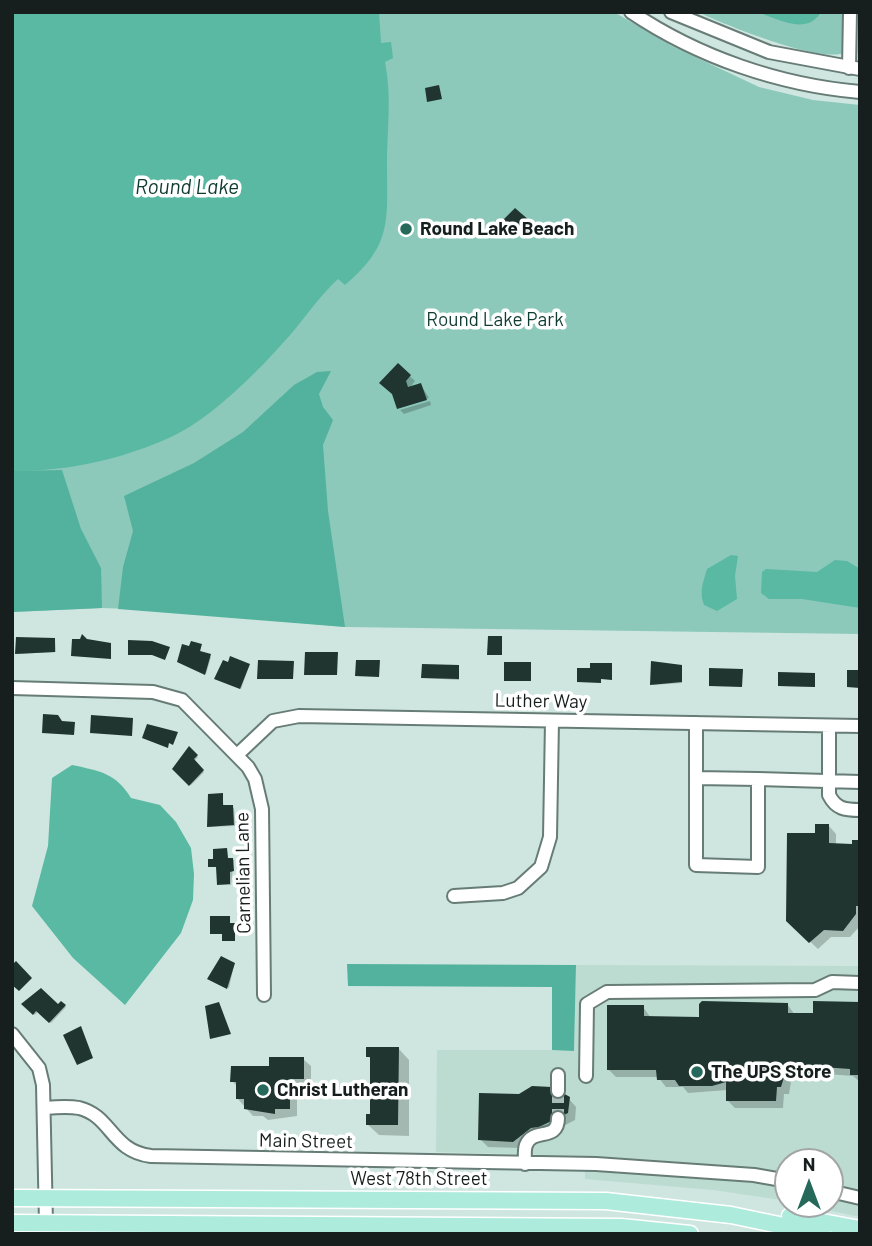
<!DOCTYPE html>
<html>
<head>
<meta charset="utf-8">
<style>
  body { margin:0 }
  #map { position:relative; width:872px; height:1246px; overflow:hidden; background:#cee6df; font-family:Barlow,sans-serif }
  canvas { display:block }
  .frame { position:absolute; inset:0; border:14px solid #161f1d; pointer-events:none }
  .north { position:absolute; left:774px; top:1148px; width:70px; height:70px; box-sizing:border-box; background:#fff; border:2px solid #a2a5a5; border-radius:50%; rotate:0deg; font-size:19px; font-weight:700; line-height:28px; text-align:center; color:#161f1d }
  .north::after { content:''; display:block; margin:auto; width:24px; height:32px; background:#26695b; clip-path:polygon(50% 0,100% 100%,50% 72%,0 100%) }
</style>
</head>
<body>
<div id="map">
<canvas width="872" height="1246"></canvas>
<div class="frame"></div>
<div class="north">N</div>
</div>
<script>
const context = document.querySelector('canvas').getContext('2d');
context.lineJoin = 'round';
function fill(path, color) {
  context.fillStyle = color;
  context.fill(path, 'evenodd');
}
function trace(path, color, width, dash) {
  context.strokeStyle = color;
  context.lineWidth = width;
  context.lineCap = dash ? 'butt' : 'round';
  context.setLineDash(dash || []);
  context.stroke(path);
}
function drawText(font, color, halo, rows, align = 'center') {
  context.font = font + ' Barlow,sans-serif';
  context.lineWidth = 7;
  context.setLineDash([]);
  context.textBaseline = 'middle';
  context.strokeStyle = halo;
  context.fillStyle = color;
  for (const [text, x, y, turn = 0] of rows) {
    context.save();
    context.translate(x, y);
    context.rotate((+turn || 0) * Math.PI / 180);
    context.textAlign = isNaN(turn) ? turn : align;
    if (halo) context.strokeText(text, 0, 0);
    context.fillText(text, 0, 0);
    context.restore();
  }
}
fill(new Path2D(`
  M842,12h18v42l-17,-1z
  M576,965l284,1v251l-61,-13h31v-42h-42v39l-75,-11 -128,-11v-23l-149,-4 1,-102h137z`), '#bcdcd2');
fill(new Path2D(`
  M12,12h602l58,34 87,41 54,13 47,5v529l-515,-7 -185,-17 -58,-2 -90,4z
  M698,12h144l1,41c-24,10 -120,-29 -145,-41z`), '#8cc9ba');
fill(new Path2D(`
  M331,371l-12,23 4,13 10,13 -10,25 5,66 17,116 -227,-18 5,-42 10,-36 -9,-35 70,-33 49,-31 51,-47 23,-13z
  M62,470l19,59 20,39 1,40 -90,4v-141z
  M347,964l229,1 -2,86 -22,-1v-63l-204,-1z`), '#52b29d');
fill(new Path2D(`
  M12,12h367l2,31 10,-1 2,16 -8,4c7,35 2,67 2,102 0,55 6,81 -42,121l-7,-6c-21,19 -36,44 -56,65 -27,30 -69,72 -105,90 -48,24 -111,38 -165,37z
  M757,12h64c-14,24 -43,7 -64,0z
  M731,555l7,1 -3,20 2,23 -20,12 -13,-6c-5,-13 -1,-22 3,-36z
  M835,560l12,1 13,8v39l-58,-9h-33l-8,-6 1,-21 4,-3 51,3z
  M72,765c28,6 44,8 59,33l29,7 16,17 15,26 3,26 -1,26 -12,33 -56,72 -52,-47 -41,-52 16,-60 4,-68z`), '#59b9a3');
fill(new Path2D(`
  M515,210l15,13 -11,13 -14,-15z
  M398,365l17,16 -6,8 12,-4 8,13 -30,10z
  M430,401l1,4 -27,9 -4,-4z
  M55,639l1,13 -39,2z
  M201,646l-1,7 11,4 -5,17 -26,-12 10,-14z
  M249,666l-8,23 -23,-9z
  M459,667v13l-36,-2z
  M681,667l1,16 -30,2z
  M815,675v12l-35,-1z
  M190,749l8,8 -4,4 10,11 -13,13 -17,-17z
  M222,795l2,12 10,1 1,18 -26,1z
  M829,826l7,8v11l18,1 6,-4v84l-10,11h-19l-13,12 -31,-29 29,-85z
  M227,850l1,10h6l-3,25h-11l-2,-18 -8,-1z
  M234,965l-5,23 -19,-9z
  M61,1003l5,4 -15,16 -13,-12 -3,4 -12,-11 36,2z
  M860,1003v79l-7,-6 -52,-4 -10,10 -2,12h-5l-1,14h-48l-8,-8v-10l-39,3 -5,-6h-17l-8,-10h-42l-8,-8 35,-62 8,11h50l86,-14 8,11h19z
  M398,1048l11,12v76l-30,-1 -12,-11 5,-9v-55l-4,-4z
  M303,1059l8,7v20h-14v30l-29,4 -5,-4h-10l-16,-18 1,-11 -6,-6z
  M569,1099l7,8 -1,13 -54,28 -33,-1 -8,-8z`), '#0003');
fill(new Path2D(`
  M439,85l3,14 -15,3 -2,-14z
  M515,208l15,13 -13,15 -15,-15z
  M398,363l13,12 -5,6 2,6 13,-4 6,17 -30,9 -5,-15 -13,-11z
  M82,634l5,5 24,4v16l-40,-3 1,-17h8z
  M488,636h14v19h-15z
  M16,637l39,1v14l-40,2z
  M128,640l24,1 18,6 -5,13 -13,-5h-24z
  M191,641l11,3 -2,7 11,3 -6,21 -28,-13 5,-18 7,2z
  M305,652h33l-1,23h-33z
  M230,656l20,8 -10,25 -26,-10 9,-19 5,2z
  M258,660l36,1 -1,18h-36z
  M356,660h24l-1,17 -24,-1z
  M651,661l31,4v17l-32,3z
  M504,662h27v19h-27z
  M590,663h22v17l-11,-1v4l-24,-1v-14h13z
  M422,664l37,1v14l-38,-1z
  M709,668l34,1 -1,18 -33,-1z
  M847,670h13v18l-13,-1z
  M778,672l37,1v14l-37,-1z
  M43,714l15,1 4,6 13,1 -1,13 -32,-2z
  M91,715l42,3 -1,18 -42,-3z
  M147,724l31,8 -5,13 -4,-2 -1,5 -26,-10z
  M189,746l9,9 -4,4 10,11 -15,16 -17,-17z
  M223,793v12h10l1,20 -27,2 1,-33z
  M815,824h14v19l23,1v-4h8v66h-4v8l-13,17 -19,-1 -15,13 -23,-22 1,-88h28z
  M227,848l1,10h5l1,13 -4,1v12l-13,1 -1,-18h-8v-8h5v-10z
  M210,916h20v7h5v18h-13v-7h-12z
  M221,956l14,7 -8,26 -20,-10z
  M16,961l16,17 -13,13 -7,-6v-20z
  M41,988l17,16 3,-3 5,4 -17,18 -13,-12 -3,4 -12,-11z
  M702,1001l86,2v10h25v-12l47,1v73h-10v-6l-56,-4 -9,9 -4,13h-4l-1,14h-50v-19l-14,4h-33l-4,-6h-18l-1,-10h-49v-65h37v11l55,1v-13z
  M219,1002l12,32 -21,5 -5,-33z
  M81,1026l12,32 -16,7 -14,-30z
  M366,1047h33l-1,78h-32v-11h4v-57h-4z
  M269,1057h35v22h-14v30h-15v5l-31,-5v-10h-8v-17h-6l1,-16h38z
  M532,1086l20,1 18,10 -2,16 -29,14 -8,1 -18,14 -35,-2 1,-47 40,1z`), '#213530');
trace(new Path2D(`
  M558,1091v27`), '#a9beb8', 12, [12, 6]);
const minor = new Path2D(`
  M631,12c67,45 148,73 229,80
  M671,12l98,40 91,17
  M849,68l1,-56
  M12,688l141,4 29,8 66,67 7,12 7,30 2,186
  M696,723v142l62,2v-88l-62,-1
  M829,726v69c7,14 16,15 31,15
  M237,755l36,-34 26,-5 561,10
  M758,779l102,3
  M454,896l49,-3 15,-5 23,-21 9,-30 2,-116
  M12,1034l27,34 4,17 3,138
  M558,1075v16
  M586,1076l1,-72 20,-12 208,-2 17,-8 28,1
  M45,1108c11,-1 23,-2 34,0 33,8 32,43 72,48l445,8 158,11 34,6
  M525,1164c0,-5 -1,-14 1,-19 7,-18 32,-3 32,-27
  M830,1191l30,7`);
const major = new Path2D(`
  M12,1198l594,3 125,14 91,19
  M790,1216l70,13
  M12,1223l609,4 69,7`);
trace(minor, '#677c76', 16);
trace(major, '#fff', 19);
trace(minor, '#fff', 12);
trace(major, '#adebdc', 16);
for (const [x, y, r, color] of [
  [406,229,7,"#26695b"],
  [697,1072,7,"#26695b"],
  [263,1090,7,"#26695b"]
]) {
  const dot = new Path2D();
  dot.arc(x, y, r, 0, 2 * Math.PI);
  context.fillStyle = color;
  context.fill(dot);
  trace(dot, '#fff', 2.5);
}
drawText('bold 19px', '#161f1d', '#fff', [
  ["Round Lake Beach",420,229],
  ["The UPS Store",711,1072],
  ["Christ Lutheran",277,1090]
], 'left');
drawText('19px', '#0f3c32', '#fff', [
  ["Round Lake Park",495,320]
]);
drawText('19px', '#161f1d', '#fff', [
  ["Luther Way",541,701,1],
  ["Carnelian Lane",243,873,-91],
  ["Main Street",306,1141,1],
  ["West 78th Street",419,1179]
]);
drawText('italic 21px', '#0d3a31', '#fff', [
  ["Round Lake",187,187]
]);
</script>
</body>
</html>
